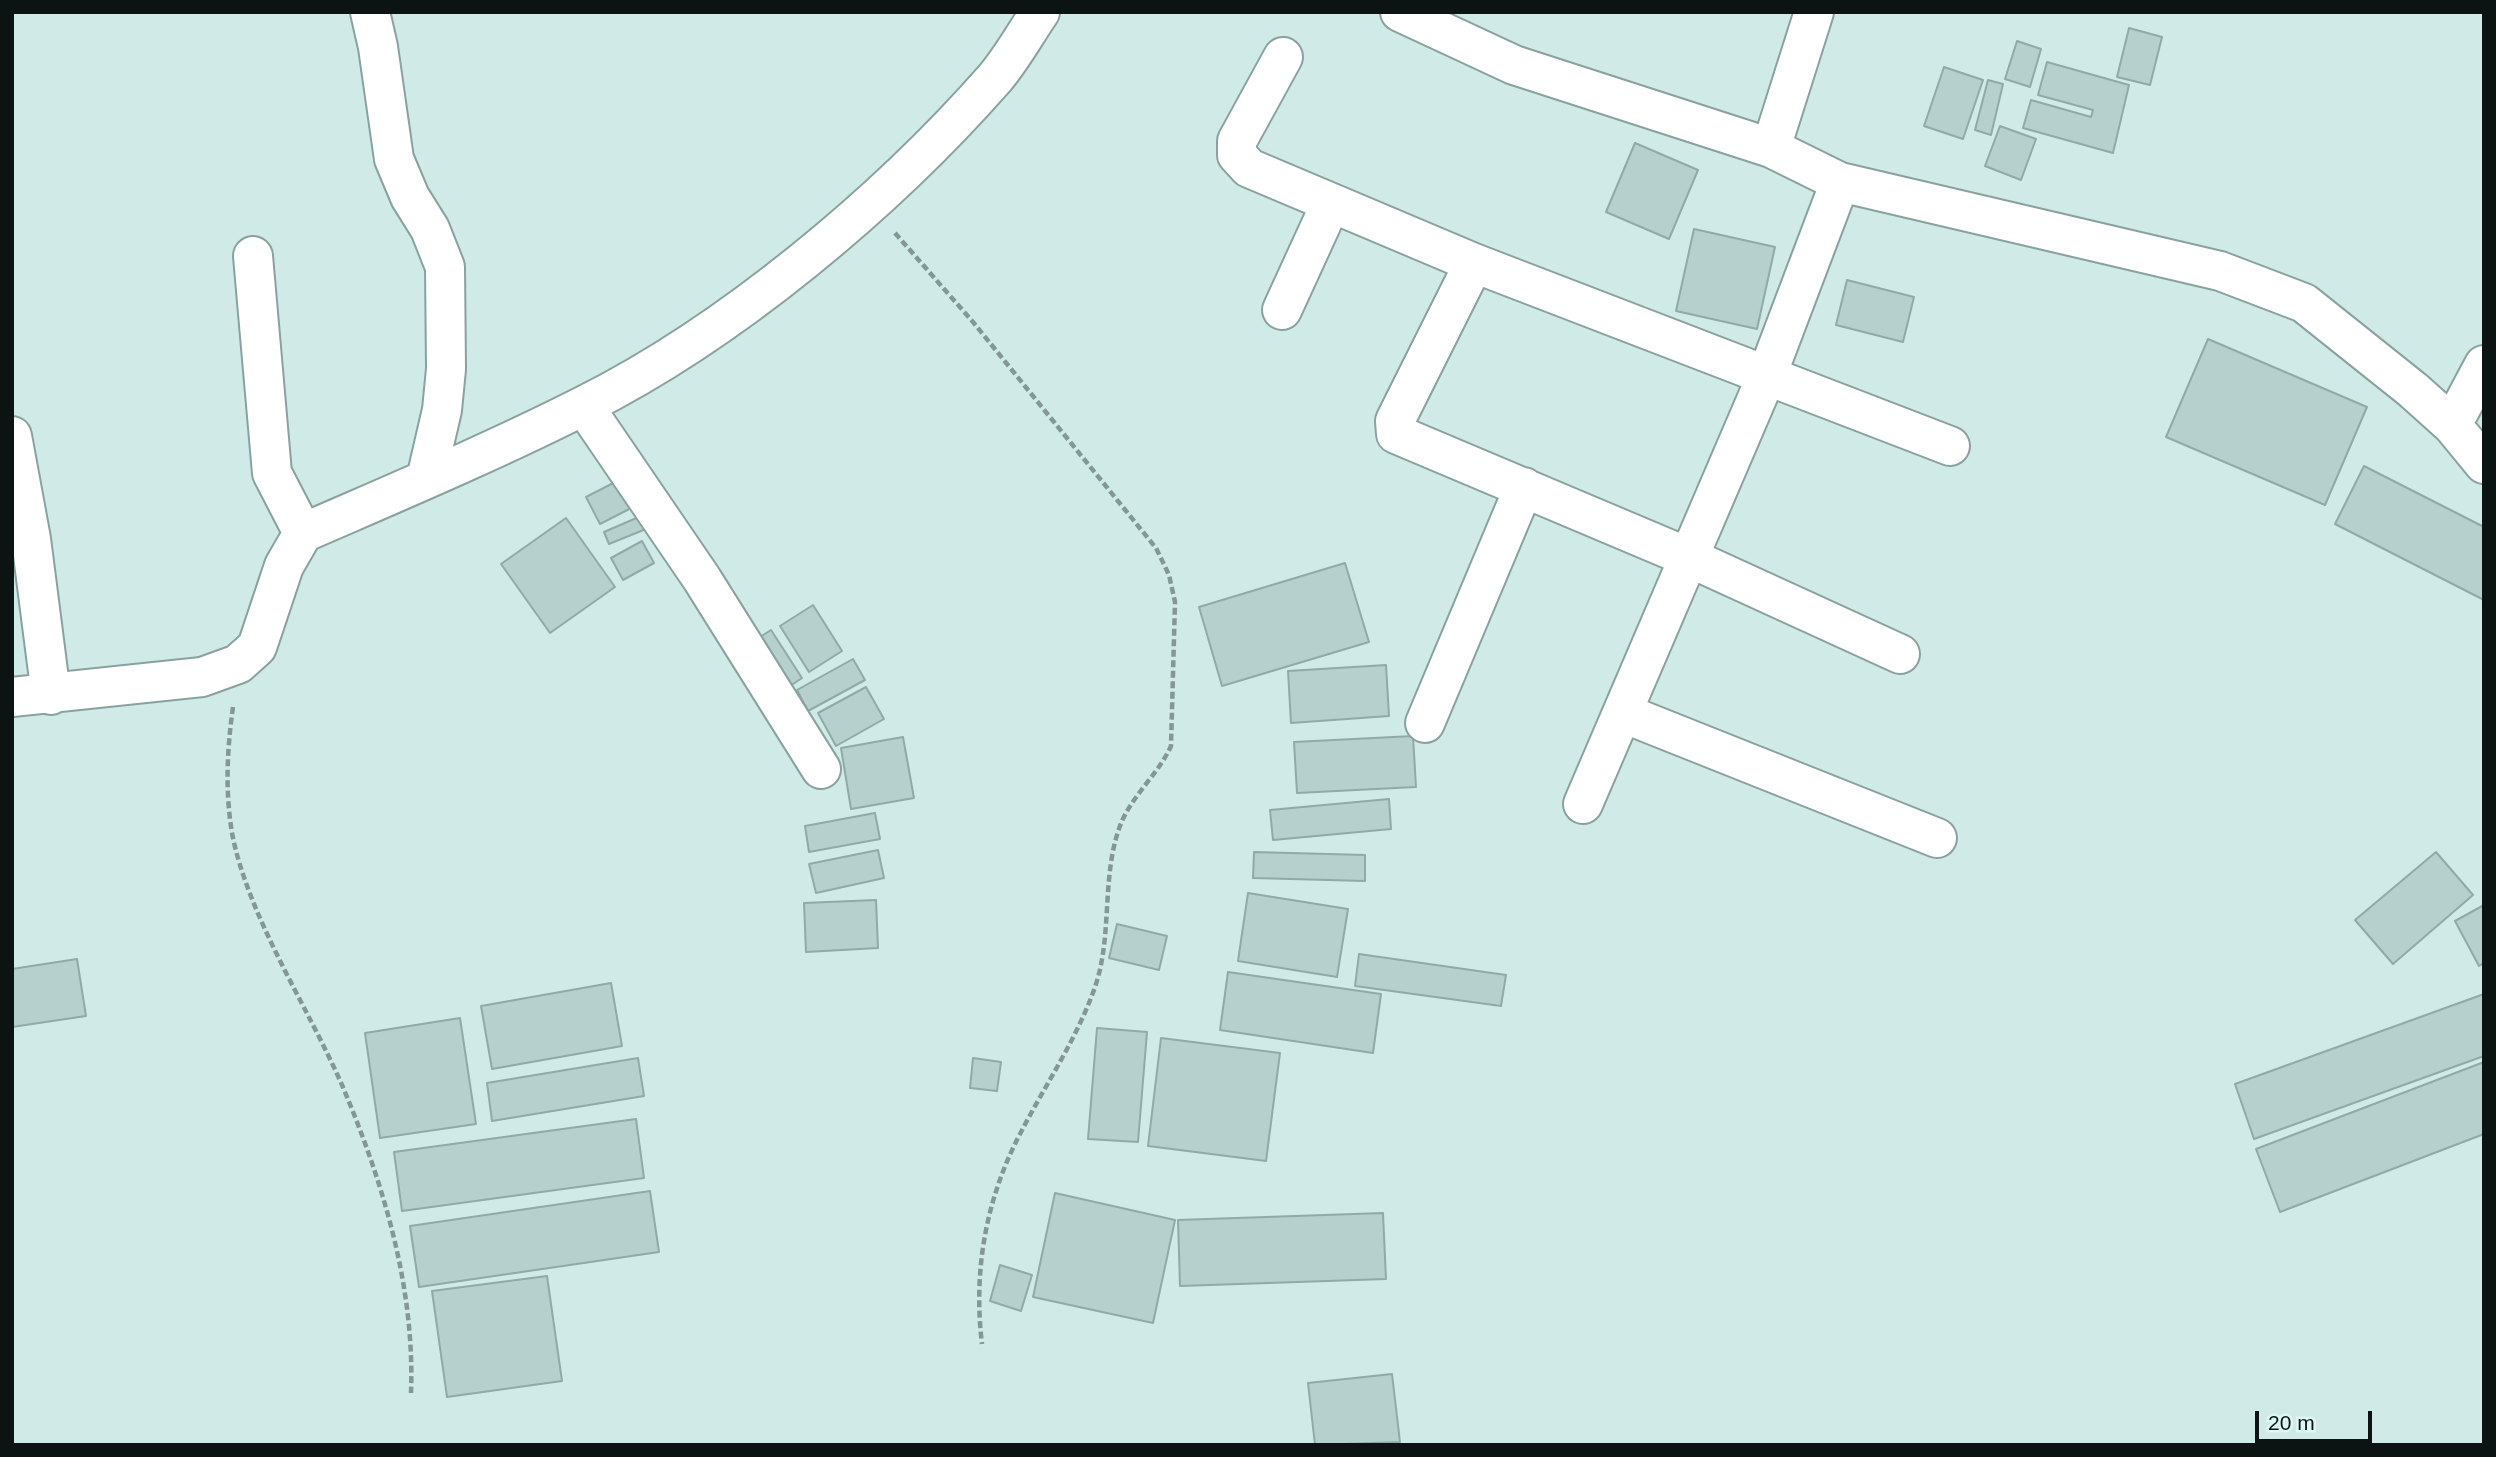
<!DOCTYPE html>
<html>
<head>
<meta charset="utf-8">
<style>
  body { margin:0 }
  #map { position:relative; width:2496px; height:1457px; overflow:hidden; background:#d0eae7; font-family:Helvetica,sans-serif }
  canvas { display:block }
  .frame { position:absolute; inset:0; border:14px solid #0b1413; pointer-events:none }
  .scale { position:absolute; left:2255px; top:1411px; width:117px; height:32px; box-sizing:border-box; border:4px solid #0b1413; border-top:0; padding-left:9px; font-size:21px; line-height:24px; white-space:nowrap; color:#0b1413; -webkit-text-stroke:5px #ddf8f4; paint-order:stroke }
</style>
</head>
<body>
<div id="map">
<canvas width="2496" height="1457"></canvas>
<div class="frame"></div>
<div class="scale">20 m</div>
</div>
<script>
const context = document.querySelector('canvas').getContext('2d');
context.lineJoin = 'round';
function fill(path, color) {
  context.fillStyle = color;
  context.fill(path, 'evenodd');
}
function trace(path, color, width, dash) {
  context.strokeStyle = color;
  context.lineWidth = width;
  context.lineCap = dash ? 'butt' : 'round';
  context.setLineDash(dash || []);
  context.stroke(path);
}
const building = new Path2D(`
  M2129,28l33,9 -12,48 -33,-8z
  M2017,41l24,8 -11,38 -25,-8z
  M2047,62l82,23 -16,68 -90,-25 8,-28 60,17 2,-7 -55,-15z
  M1944,67l39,13 -20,59 -39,-13z
  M1988,80l15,4 -12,51 -16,-5z
  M2000,126l36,13 -15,41 -36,-14z
  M1635,143l63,27 -29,69 -63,-27z
  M1694,229l81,18 -18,82 -81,-18z
  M1847,280l67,17 -11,45 -67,-17z
  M2208,339l159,68 -42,98 -159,-68z
  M2364,466l120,61v73l-149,-76z
  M627,476l14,27 -41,21 -14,-27z
  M641,516l5,13 -37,15 -5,-12z
  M566,518l49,69 -65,46 -49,-69z
  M642,541l12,22 -31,17 -12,-22z
  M1345,563l24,79 -147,44 -23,-79z
  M813,605l29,46 -33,21 -29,-46z
  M771,630l31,48 -21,14 -32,-48z
  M853,659l12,21 -57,31 -11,-21z
  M1386,665l3,51 -98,7 -3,-52z
  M866,687l18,32 -48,27 -18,-33z
  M1413,736l3,51 -119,6 -3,-51z
  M903,737l11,61 -63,11 -10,-61z
  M1389,799l2,30 -118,11 -3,-30z
  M875,813l5,26 -71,13 -4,-26z
  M878,850l6,28 -68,15 -7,-29z
  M1254,852l111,3v26l-112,-3z
  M2436,852l37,43 -80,69 -38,-44z
  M1248,893l100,16 -11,68 -99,-16z
  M876,900l2,48 -72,4 -2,-49z
  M2484,905v58l-5,3 -24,-45z
  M1117,924l50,12 -8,34 -50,-12z
  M1359,954l147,21 -5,31 -146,-20z
  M77,959l9,57 -74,11v-58z
  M1228,972l153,22 -8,59 -153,-23z
  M611,983l11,63 -130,23 -11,-63z
  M2484,994v62l-230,83 -19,-55z
  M460,1018l16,106 -96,14 -15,-105z
  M1097,1028l50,4 -9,110 -50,-3z
  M1161,1038l119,15 -14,108 -118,-15z
  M638,1058l6,38 -152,25 -5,-38z
  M973,1058l28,4 -4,29 -27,-3z
  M2484,1062v72l-204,78 -24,-63z
  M636,1119l8,59 -242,33 -8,-59z
  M650,1191l9,61 -240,35 -9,-61z
  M1055,1193l120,27 -22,103 -120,-26z
  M1383,1213l3,66 -206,7 -2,-66z
  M1000,1265l32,10 -11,36 -31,-10z
  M547,1276l15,105 -115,16 -15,-106z
  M1392,1374l8,68 -85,3 -7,-62z`);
fill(building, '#b6d0cd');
trace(building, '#90aaa7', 2);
const minor = new Path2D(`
  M370,12l8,35 16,112 16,38 20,32 15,38 1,102 -4,41 -16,69
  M1400,12l114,53 257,83 69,34 380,89 84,32 109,87 39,35 32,39
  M1283,57l-46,84v14l12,13 225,95 476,183
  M1771,148l43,-136
  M253,256l19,217 31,60
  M1474,263l-79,158 1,13 294,124 210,96
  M1282,310l49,-107
  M584,406l118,173 119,190
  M2452,425l32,-60
  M12,436l19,103 20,156
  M12,697l190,-20 36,-13 19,-17 27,-81 19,-33c94,-41 189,-81 280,-127 148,-74 303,-204 412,-328 17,-20 30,-44 45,-66
  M1623,713l314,125
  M1425,723l99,-236
  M1583,804l184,-429 73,-193`);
trace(minor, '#89a29f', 42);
trace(new Path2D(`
  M895,233l78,89 183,226 13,27 6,27 -4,144c-13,29 -40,50 -51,80 -19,51 -7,109 -25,161 -18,52 -50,98 -75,147 -34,65 -47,137 -38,210
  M233,707c-6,43 -8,83 -1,126 16,84 76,174 110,252 41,97 73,202 69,308`), '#839794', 4.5, [7, 3.5]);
trace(minor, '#fff', 38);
</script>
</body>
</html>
